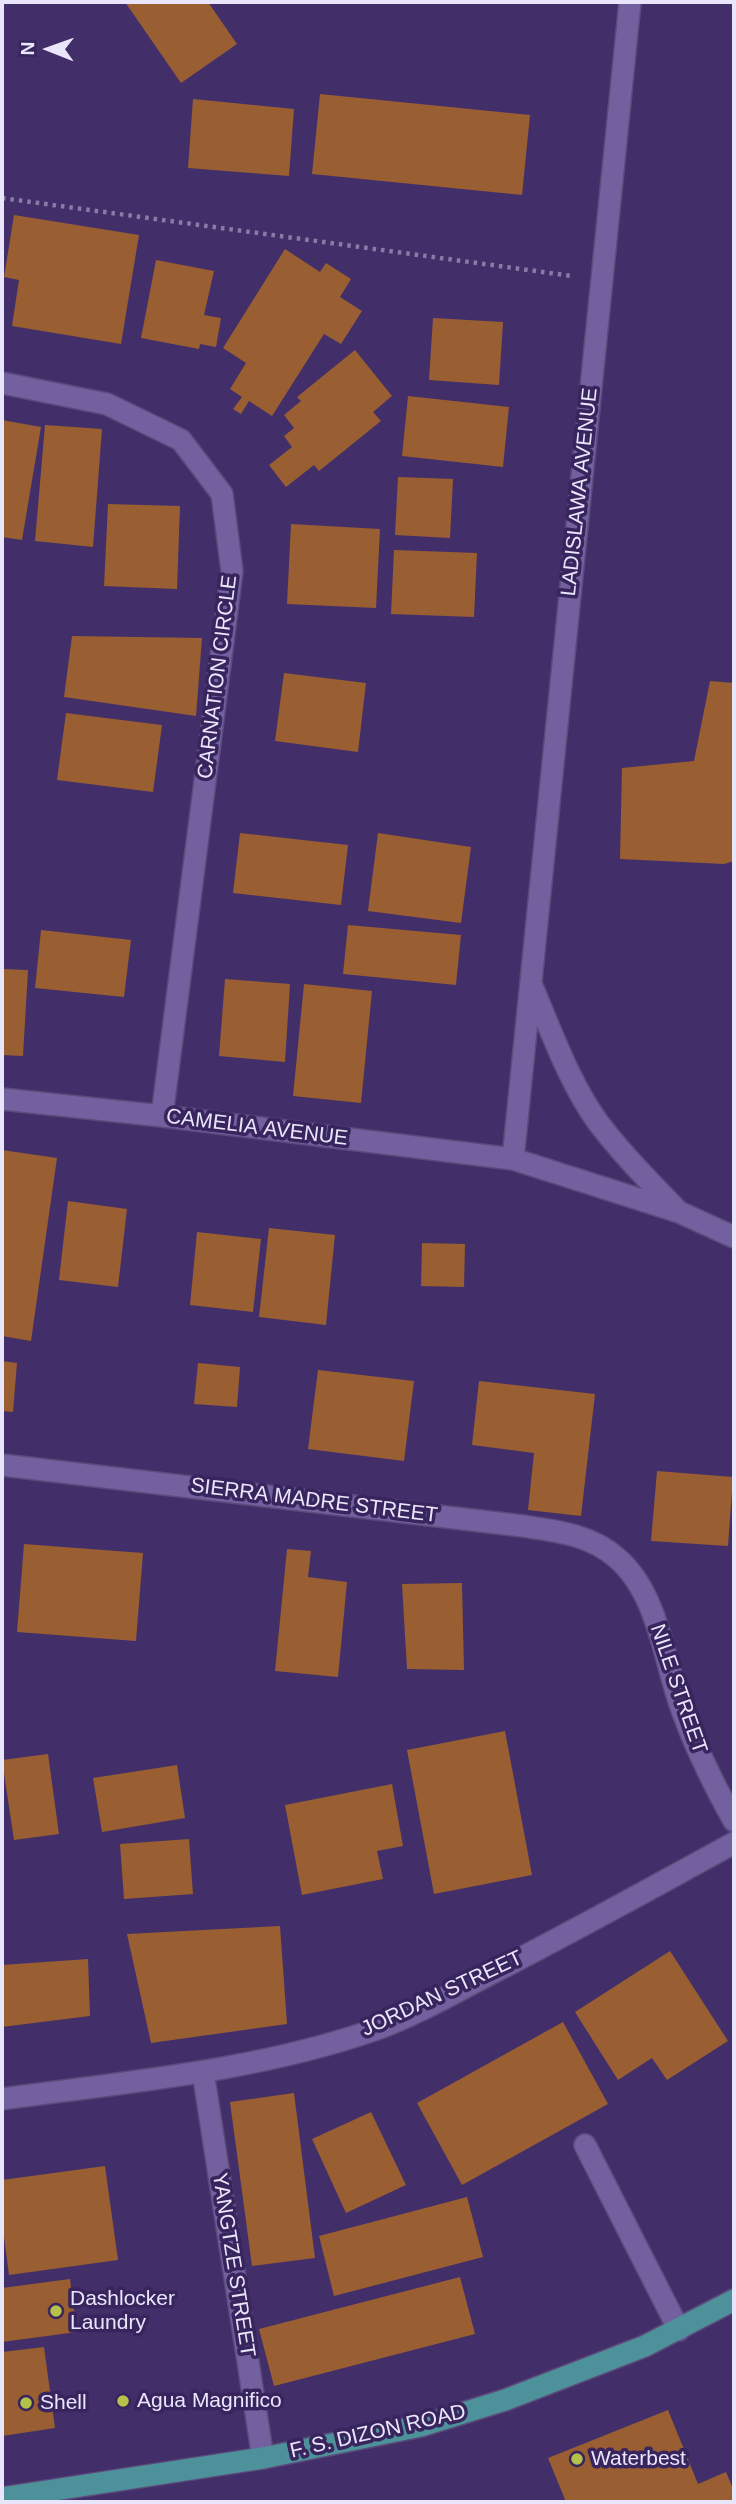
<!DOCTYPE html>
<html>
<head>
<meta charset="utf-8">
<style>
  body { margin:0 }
  #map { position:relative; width:736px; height:2504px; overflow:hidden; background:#422f6a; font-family:Arial,sans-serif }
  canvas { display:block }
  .frame { position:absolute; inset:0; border:4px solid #e9e5fa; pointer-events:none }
  .north { position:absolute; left:14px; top:14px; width:70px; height:70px; -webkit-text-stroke:5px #38255e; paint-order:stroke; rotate:271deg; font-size:19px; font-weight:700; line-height:28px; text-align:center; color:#e9e5fa }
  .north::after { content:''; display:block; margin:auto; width:24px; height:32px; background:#e9e5fa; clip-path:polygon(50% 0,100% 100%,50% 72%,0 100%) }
</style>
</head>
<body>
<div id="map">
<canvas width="736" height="2504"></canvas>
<div class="frame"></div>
<div class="north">N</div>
</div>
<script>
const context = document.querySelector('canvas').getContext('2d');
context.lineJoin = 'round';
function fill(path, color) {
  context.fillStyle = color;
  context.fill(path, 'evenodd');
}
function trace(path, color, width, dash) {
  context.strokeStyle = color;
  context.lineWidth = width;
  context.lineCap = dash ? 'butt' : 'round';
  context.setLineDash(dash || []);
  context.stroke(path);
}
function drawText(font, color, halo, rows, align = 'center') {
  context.font = font + ' Arial,sans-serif';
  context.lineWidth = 7;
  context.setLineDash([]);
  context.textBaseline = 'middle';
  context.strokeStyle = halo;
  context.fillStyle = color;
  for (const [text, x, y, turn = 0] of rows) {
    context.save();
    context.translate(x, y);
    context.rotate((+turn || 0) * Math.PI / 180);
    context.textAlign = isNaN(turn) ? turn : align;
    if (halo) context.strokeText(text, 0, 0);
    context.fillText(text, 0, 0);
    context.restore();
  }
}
fill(new Path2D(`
  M125,2h83l29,42 -56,39z
  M320,94l210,21 -8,80 -210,-21z
  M193,99l101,10 -5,67 -101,-8z
  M14,215l125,20 -18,109 -109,-18 7,-46 -15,-3z
  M285,249l35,23 6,-9 25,16 -11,18 22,14 -21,33 -17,-10 -52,82 -23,-15 -8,13 -8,-5 9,-12 -12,-8 16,-26 -23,-15z
  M156,260l58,11 -10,44 17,3 -5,29 -16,-3 -1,5 -58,-11z
  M433,318l70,4 -4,63 -70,-5z
  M355,350l37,46 -19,16 8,9 -62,50 -5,-6 -28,22 -17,-22 23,-18 -8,-11 10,-8 -10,-13 17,-14 -4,-4z
  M408,396l101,11 -6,60 -101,-11z
  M2,420l39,7 -19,113 -20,-3z
  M45,425l57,4 -9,118 -58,-6z
  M398,477l55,2 -3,59 -55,-3z
  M108,504l72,2 -3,83 -73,-3z
  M291,524l89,5 -4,79 -89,-4z
  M394,550l83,3 -3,64 -83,-3z
  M72,636l130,2 -6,78 -132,-19z
  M284,673l82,10 -8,69 -83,-11z
  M710,681l24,2v178l-10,3 -104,-5 2,-91 72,-7z
  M66,713l96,12 -9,67 -96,-12z
  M240,833l108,12 -7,60 -108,-12z
  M378,833l93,14 -10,76 -93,-12z
  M348,925l113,10 -5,50 -113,-11z
  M41,930l90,10 -7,57 -89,-9z
  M2,969l26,1 -5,86 -21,-1z
  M225,979l65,5 -5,78 -66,-6z
  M304,984l68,7 -11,112 -68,-7z
  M2,1150l55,8 -26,183 -29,-5z
  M68,1201l59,8 -9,78 -59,-7z
  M269,1228l66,7 -9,90 -67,-8z
  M197,1232l64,7 -8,73 -63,-7z
  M422,1243l43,1 -1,43 -43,-1z
  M2,1361l15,2 -4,49 -11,-1z
  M198,1363l42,4 -3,40 -43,-3z
  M318,1370l96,11 -10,80 -96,-12z
  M479,1381l116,13 -14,122 -53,-6 6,-57 -62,-8z
  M657,1471l76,6 -5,69 -77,-5z
  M24,1544l119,9 -7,88 -119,-9z
  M287,1549l24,2 -3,26 39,5 -9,95 -63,-6z
  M462,1583l2,87 -57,-1 -5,-85z
  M505,1731l27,144 -98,19 -27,-144z
  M48,1754l11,80 -45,6 -12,-80z
  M177,1765l8,53 -83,14 -9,-54z
  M392,1784l11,62 -26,5 6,28 -81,16 -17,-90z
  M189,1839l4,55 -69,5 -4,-55z
  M280,1926l7,98 -136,19 -24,-109z
  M670,1951l58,90 -61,39 -15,-22 -34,22 -43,-68z
  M88,1959l2,57 -88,11v-62z
  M563,2022l45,82 -146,81 -45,-82z
  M294,2093l21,165 -63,8 -22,-164z
  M371,2112l35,73 -60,28 -34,-74z
  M105,2166l13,94 -109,15 -7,-53v-42z
  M467,2197l16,60 -149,39 -15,-60z
  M460,2277l15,57 -201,52 -15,-57z
  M70,2279l7,53 -75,10v-54z
  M44,2347l11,81 -53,8v-84z
  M668,2410l30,74 28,-12 8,19v11h-168l-18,-44z`), '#995e31');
const lane = new Path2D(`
  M585,2145l94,185`);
const street = new Path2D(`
  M2,383l105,21 74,36 41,54 10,77 -70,545
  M531,984c20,46 37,96 66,137 24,32 52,60 80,89
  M2,1099l160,17 351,43 166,53 55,25
  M513,1159l117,-1157
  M2,1465l521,61c34,5 69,9 95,33 41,36 46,103 64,151 14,39 32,75 52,111
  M203,2072l60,386
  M2,2099c125,-17 255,-28 375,-70 41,-15 80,-38 119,-58 80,-41 159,-85 238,-128`);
const primary = new Path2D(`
  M2,2498l261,-40 158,-32 84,-26 140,-54 89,-46`);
trace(lane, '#5b4a7a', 24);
trace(street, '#5b4a7a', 24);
trace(primary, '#5b4a7a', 24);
trace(new Path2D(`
  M2,198l570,78`), '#887ba6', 4.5, [3.5, 5]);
trace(lane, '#72609f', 21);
trace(street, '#72609f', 21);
trace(primary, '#4d929b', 21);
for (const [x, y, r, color] of [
  [56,2311,7,"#b4c24a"],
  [123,2401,7,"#b4c24a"],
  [26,2403,7,"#b4c24a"],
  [577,2459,7,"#b4c24a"]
]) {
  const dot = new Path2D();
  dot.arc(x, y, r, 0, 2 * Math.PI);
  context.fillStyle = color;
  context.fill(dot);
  trace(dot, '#38255e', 2.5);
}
drawText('21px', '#e9e5fa', '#38255e', [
  ["LADISLAWA AVENUE",580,492,-84],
  ["CARNATION CIRCLE",218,677,-83],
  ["CAMELIA AVENUE",257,1128,7],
  ["SIERRA MADRE STREET",314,1501,7],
  ["NILE STREET",678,1689,71],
  ["JORDAN STREET",442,1994,-25],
  ["YANGTZE STREET",233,2265,81],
  ["F. S. DIZON ROAD",378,2432,-13]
]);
drawText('21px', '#e9e5fa', '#38255e', [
  ["Dashlocker",70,2299],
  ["Laundry",70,2323],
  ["Agua Magnifico",137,2401],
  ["Shell",40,2403],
  ["Waterbest",591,2459]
], 'left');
</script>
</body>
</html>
